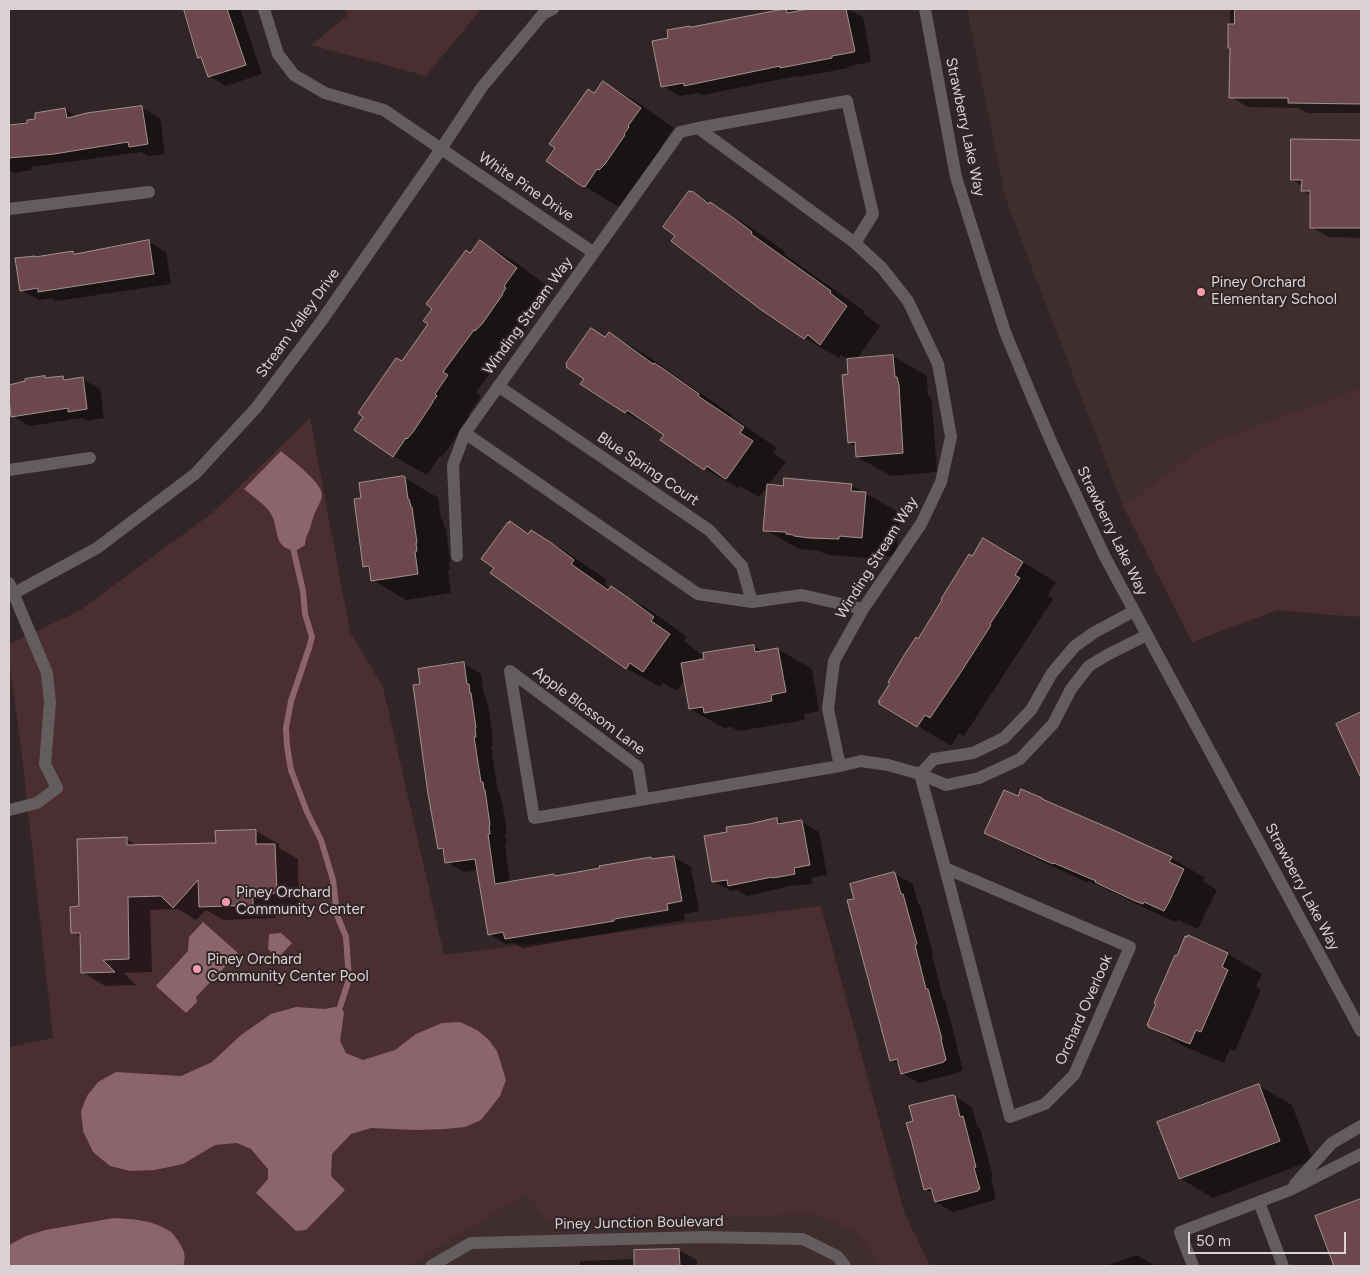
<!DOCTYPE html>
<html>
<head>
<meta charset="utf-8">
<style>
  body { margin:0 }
  #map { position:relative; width:1370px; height:1275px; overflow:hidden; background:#312527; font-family:Figtree,sans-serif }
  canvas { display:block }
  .frame { position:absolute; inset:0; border:10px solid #dad2d3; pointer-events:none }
  .scale { position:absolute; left:1188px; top:1232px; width:158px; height:22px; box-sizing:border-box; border:2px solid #dad2d3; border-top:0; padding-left:6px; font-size:15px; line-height:18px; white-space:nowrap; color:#dad2d3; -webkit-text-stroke:4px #312527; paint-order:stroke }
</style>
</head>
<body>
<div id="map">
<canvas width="1370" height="1275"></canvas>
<div class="frame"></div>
<div class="scale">50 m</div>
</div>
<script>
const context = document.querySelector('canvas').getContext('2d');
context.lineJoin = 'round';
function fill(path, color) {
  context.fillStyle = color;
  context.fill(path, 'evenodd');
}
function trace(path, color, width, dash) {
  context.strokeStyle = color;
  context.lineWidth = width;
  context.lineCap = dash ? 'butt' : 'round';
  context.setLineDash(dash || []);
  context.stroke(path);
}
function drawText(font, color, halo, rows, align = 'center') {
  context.font = font + ' Figtree,sans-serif';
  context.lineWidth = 4;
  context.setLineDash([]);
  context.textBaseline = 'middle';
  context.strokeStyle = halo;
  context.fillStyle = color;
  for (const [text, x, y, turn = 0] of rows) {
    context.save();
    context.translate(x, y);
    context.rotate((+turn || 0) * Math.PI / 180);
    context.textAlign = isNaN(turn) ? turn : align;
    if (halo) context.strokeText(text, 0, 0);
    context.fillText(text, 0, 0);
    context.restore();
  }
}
fill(new Path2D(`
  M967,9h394v379l-152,55 -86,63 -118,-309z
  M525,1194l24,25 272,-4 34,17 27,34h-473z`), '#3f2d30');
fill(new Path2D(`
  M345,9h136l-55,67 -115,-31 37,-30z
  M1361,388v226l-6,3 -78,-7 -85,32 -69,-136 86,-63z
  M310,418l40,214 33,55 61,268 377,-49 83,306 26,54h-48l-27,-34 -34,-17 -273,4 -23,-25 -116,72h-400v-219l44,-9 -33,-300 -11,-76v-18l70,-33 132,-97z`), '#4b2e33');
fill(new Path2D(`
  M281,451c10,9 43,32 41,46 -2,6 -6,13 -8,18 -2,5 -3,11 -5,16 -2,5 -4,8 -4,14l-11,7c-4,-2 -8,-4 -11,-6 -8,-7 -6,-21 -11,-30 -5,-11 -19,-19 -28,-27z
  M203,922l35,31 -42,44 1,5 -11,11 -30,-27 32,-35 1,-14z
  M281,933l11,10 -14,15 -10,-9 1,-15z
  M296,1007l29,2 10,-2h5l4,5 -4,29 6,12 17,7 32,-10 21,-16 26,-11 18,-1 17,8 11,9 9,12 9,29 -6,16 -19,24 -16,7 -20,2 -28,1 -46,-2 -20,6 -19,20 -1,22 14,14 -39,40 -10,1 -40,-38 12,-14v-10l-17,-20 -14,-6 -22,2 -32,19 -28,6 -25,1 -20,-5 -17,-14 -10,-21 -2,-20 6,-15 11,-14 18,-10 65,4 31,-14 29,-27 30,-21z
  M114,1218c19,1 40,2 57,14 3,3 7,8 9,12 5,7 6,15 3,22h-174v-21l17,-9 19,-6z`), '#8c646b');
fill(new Path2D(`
  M185,9h55l22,65 -36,12 -17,-10 -6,-16 -4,-3z
  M802,9h46l15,8 8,45 -22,4v2l-50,9 -2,-1 -94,19 -4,-2 -19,3 -18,-10 124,-76 3,1z
  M1230,9h131v104h-54l-9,-5 -50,-1 -17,-10v-48l-2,-1z
  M603,82l34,20 37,26 -13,18 1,1 -28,42 -2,-1 -12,18 -2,-1 -1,1 -33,-20 11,-91z
  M142,108l18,10 5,36 -17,2 -7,-4 -110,15 1,3 -18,3 -5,-3v-46l28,-4 27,-11 14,8z
  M1292,141h69v97l-32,-1 -18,-10v-31l-9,-6v-4l-10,-6z
  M692,192l52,31 25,17 16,12 -1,2 80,57 -1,2 17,13 -23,33 36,-3 34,20 1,20 3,1 1,8 5,67 -46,4 -34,-19 -1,-10 -7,-4v-67l-1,-17 -7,-4 -2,3 -34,-20 -44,-30 -84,-73z
  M149,242l17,10 5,32 -114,17 -5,-3 -13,2 -18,-10 16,-32 36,-5 4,2z
  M480,242l34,19 36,27 -13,18 2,2 -5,6 2,1 -21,28 -5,6 -1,-1 -33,44 5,4 -13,19 2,1 -3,6 -25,35 -2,-1 -13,19 -34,-19 9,-93 28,-39 41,-70z
  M609,333l34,20 89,62 -1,1 46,32 -4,5 13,9 -27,35 -19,-11 -2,2 -33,-19 -40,-34 -40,-23 -19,-74z
  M45,377l3,2 15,-2 6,4 13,-2 18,10 4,29 -17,3 -5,-3 -52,8 -18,-10 -3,-30z
  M405,478l33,20 3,21 2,1 1,7 2,1 4,34h-1l1,8h-2l3,23 -45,7 -33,-20 -2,-10 -7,-4 -2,-67z
  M851,485l49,28 -4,44 -23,-2 -1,3h-6l-37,-3 -11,-4 -19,-2 -34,-19 19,-43z
  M510,523l20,11 1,-3 34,20 42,29 -3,4 6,5 1,-2 34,20 19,13 23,17 -3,4 18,14 -5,7 57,-16 9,6 15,-3 34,20 7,42 -15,3 1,6 -66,11 -8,-4 -7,1 -34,-19 -5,-30 -8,12 -14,-8 -3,4 -34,-19z
  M984,539l72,43 -8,13 5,4 -89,137 -5,-3 -8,13 -71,-43 39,-63z
  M464,664l17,10 3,21 2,1 1,7 1,1 5,34h-1l1,8h-2l7,46 2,1 1,7 1,1 5,33h-2l2,9 -2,1 5,39 44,-8 3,2 94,-19 3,2 20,-3 17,10 8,44 -15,3 1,6 -162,28 -9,-5 -8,1 -17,-10 -11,-64 -14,2 -17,-10 -2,-10 -6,-4 -17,-163z
  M1361,713v62l-23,-51z
  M777,819l8,5 15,-3 19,11 8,43 -16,3 1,6 -22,2 -43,10 -9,-6 -7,1 -18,-10 16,-48 20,-8z
  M256,831l23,13v4l19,11 1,47h-23v12l-52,2 -18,-10 -10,10 -18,-11 -28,1 2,62 -28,1 12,12 -31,1 -23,-14 -1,-35 -9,-5 8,-24 46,-69 12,7 79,-2z
  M986,832l185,26 34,20 -2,3 14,9 -19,39 -20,-9 -1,2 -6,-2 -33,-15 -21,-11 -29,-13v2l-68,-32z
  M895,874l18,10 5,20 2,1 13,49h-1l11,45 2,1 13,49h-1l6,21h-2v2l-42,11 -17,-10 -2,-8 -9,-5 -39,-175z
  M1188,937l40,17 34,20 -6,12 5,4 -26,61 -5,-2 -6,14 -41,-17 -33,-20 27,-69z
  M1258,1085l34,20 21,55 -100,38 -33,-20z
  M953,1096l19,11 5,19 3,2 13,49 -2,1 5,20 -2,1 1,1 -42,12 -17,-10 -2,-8 -9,-5 -10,-67z
  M1361,1200v66h-25l-19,-49z
  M679,1250l18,10v6h-117v-5l55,-2v-8z
  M1136,1255l20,11h-50z`), '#0007');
trace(new Path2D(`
  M294,552l9,39 2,23 7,23 -3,11 -18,53 -5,27 1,18 4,24 16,42 14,28 12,40 4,35 9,22 3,42 -9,28`), '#8c646b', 6);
const building = new Path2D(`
  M184,9h43l19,56 -38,12 -7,-20 -3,1z
  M784,9h2l1,4 21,-4h38l9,42 -1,1 -22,4v2l-52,10v-2l-96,20v-3l-23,4 -9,-46 16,-3 -1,-8 23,-4v1z
  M1235,9h126v95l-73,-1v-5h-59l1,-50h-2v-24h6z
  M603,81l38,27 -13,18 1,1 -5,7 1,1 -20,29 -6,6 -2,-1 -12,18 -1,-1 -1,1 -37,-26 9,-13 -6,-4 39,-55 6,4z
  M142,106l6,38 -19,3 -1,-5 -74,12 -45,4v-33l18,-2v-3l8,-1v-6l30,-5 2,10 20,-5z
  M1291,139l70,1v88h-51v-37h-9l1,-11h-11z
  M689,191l2,1 1,-1 17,13 1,-2 25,17 17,13 -1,2 80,57 -1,2 17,13 -27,39 -12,-10 -4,4 -44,-30 -89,-68 4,-5 -12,-9z
  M149,240l5,34 -116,18v-4l-18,3 -5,-33 20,-2v1l38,-6 1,3z
  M480,240l37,28 -13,18 2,2 -4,6h1l-21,30 -7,7 -1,-1 -31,42 5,3 -13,19 2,2 -4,5v1l-20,30 -6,7 -1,-1 -13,19 -39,-27 9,-13 -5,-4 38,-55 6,3 26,-37 -5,-3 9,-12 -6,-5 40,-54 4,3z
  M591,328l14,9 4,-5 44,32 1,-1 8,5 37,26 -1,2 46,31 -4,6 13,8 -26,37 -2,1 -18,-13 -3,4 -44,-30 4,-5 -37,-25 -2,3 -45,-29 4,-5 -18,-12 1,-2 -1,-1z
  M893,355l2,22h2l2,8 4,68 -47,4 -1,-15 -7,1 -6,-68 6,-1 -1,-15z
  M45,376v2l18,-2 1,4 19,-3 4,32 -19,3v-4l-57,9 -2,-18v-14l16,-4v-2z
  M403,476l2,1 3,22h1l2,8h1l5,36h-1l1,8 -2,1 3,22 -47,7 -2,-15 -6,1 -9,-68 7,-1 -2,-15z
  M784,478l68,6 -1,7 15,1 -4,46 -23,-2v3l-30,-1 -15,-2v-1l-8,-1v-2l-23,-1 4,-47 16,2z
  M510,521l18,13 3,-4 19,12 24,18 -3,4 37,26 3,-4 19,13 24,18 -3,4 19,13 -27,38 -13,-9 -4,6 -136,-96 4,-5 -13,-9 27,-37 1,1z
  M983,538l40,24 -8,13 5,3 -30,46 1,1 -30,47 -31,46 -5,-3 -8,12 -38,-23 1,-2h-2l12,-19 -2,-1 15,-25 13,-20 2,2 24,-39 -1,-1 28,-45 3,2z
  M754,645l1,7 23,-4 8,44 -15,3 1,6 -68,12 -1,-6 -14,2 -8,-46 23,-4 -1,-6z
  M464,662l3,22h2l1,9h1l5,35 -1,1 1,8h-2l7,45h2l1,8h1l5,35h-1l1,9h-2l7,50 59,-10 1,2 45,-8 -1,-2 52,-9v2l23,-3 8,45 -15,3 1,6 -54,9v2l-109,18 -2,-7 -15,3 -13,-76 -30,4 -2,-15 -5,1 -10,-55 -15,-109 7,-1 -2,-15z
  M1361,712v66l-25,-54z
  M1021,789l21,9v1l69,30 61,28 -3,5 15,7 -15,33 -5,9 -20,-9 -1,2 -8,-3 -32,-15 -8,-4 1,-1 -42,-18 -1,1 -69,-31 20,-43 14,6z
  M777,818l1,6 23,-4 1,1 8,44 -16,3 1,6 -22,4 -1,-1 -44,9 -1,-6 -15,2 -8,-46 23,-4 -1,-5 23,-3z
  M256,830v14h19l2,49 -24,1v11l-54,2 -1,-27 -25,28 -12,-12 -33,1 1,62 -26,1 12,12 -34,1 -1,-40h-9l-1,-26 9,-1 -2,-67 50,-2v8l89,-2 -1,-12z
  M894,872l1,1 6,21h2l6,22 8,28 -2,1 11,44h2l14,50h-1l5,21 -2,1v1l-43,12 -4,-15 -7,2 -43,-161 7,-1 -4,-15z
  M1188,935l40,18 -6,14 6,3 -27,62 -5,-2 -6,14 -42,-17 1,-2h-2l9,-21 -2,-1 21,-48 2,1 8,-20 2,1z
  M1259,1084l21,57 -101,38 -22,-57z
  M953,1095l2,1 5,21 3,-1 13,51 -2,1 6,21h-2v2l-43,11 -4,-14 -7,2 -13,-51 -5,-16 7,-2 -4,-15z
  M1361,1199v67h-27l-19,-50z
  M679,1249l1,17h-46v-16z`);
fill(building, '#6d474e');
trace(building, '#a19294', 1);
trace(new Path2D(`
  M264,9l14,45 16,21 31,18 59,17 210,143
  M925,9l31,168 49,155 27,65 21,49 52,111 256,474
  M698,128l149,-27 26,113 -18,29
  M9,209l140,-17
  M498,386l211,144 33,36 10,36
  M465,433l233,161 54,8 50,-7 61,14
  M9,470l81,-12
  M457,556l-4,-91 12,-32 215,-301 18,-4 157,115 27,25 26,33 30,63 13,73 -10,45 -20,42 -58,85 -29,52 -6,48 12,57
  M9,583l38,90 3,30 -5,61 12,24 -20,15 -28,7
  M9,596l88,-48 98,-74 61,-66 64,-85 121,-174 41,-62 61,-73 10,-5
  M920,774l25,94 185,79 -56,128 -29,29 -35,13 -65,-249
  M920,774l14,-15 39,-6 31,-15 27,-28 21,-37 23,-27 20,-14 39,-21
  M643,799l-5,-32 -128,-96 24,147 306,-52 21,-5 27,4 32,9 26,11 33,-7 41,-19 33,-35 18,-35 18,-23 18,-11 40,-20
  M1295,1184l37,-41 29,-17
  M1259,1202l24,64
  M431,1266l40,-23 233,-6 99,2 34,17 8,10
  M1193,1266l-13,-34 110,-42 71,-36`), '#635d5d', 12);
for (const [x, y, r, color] of [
  [1201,292,5,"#f39aab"],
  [226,902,5,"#f39aab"],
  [197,969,5,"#f39aab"]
]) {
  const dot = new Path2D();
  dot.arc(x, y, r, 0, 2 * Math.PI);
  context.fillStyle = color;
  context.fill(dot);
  trace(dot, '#312527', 2);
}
drawText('15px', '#dad2d3', '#312527', [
  ["Strawberry Lake Way",965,127,78],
  ["White Pine Drive",526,187,34],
  ["Winding Stream Way",528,316,-54],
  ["Stream Valley Drive",298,323,-54],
  ["Blue Spring Court",648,469,34],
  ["Strawberry Lake Way",1112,531,64],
  ["Winding Stream Way",877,558,-58],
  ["Apple Blossom Lane",589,711,37],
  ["Strawberry Lake Way",1302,887,62],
  ["Orchard Overlook",1084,1010,-66],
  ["Piney Junction Boulevard",639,1223,-1]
]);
drawText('15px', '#dad2d3', '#312527', [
  ["Piney Orchard",1211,283],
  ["Elementary School",1211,300],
  ["Piney Orchard",236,893],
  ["Community Center",236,910],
  ["Piney Orchard",207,960],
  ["Community Center Pool",207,977]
], 'left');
</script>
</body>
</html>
